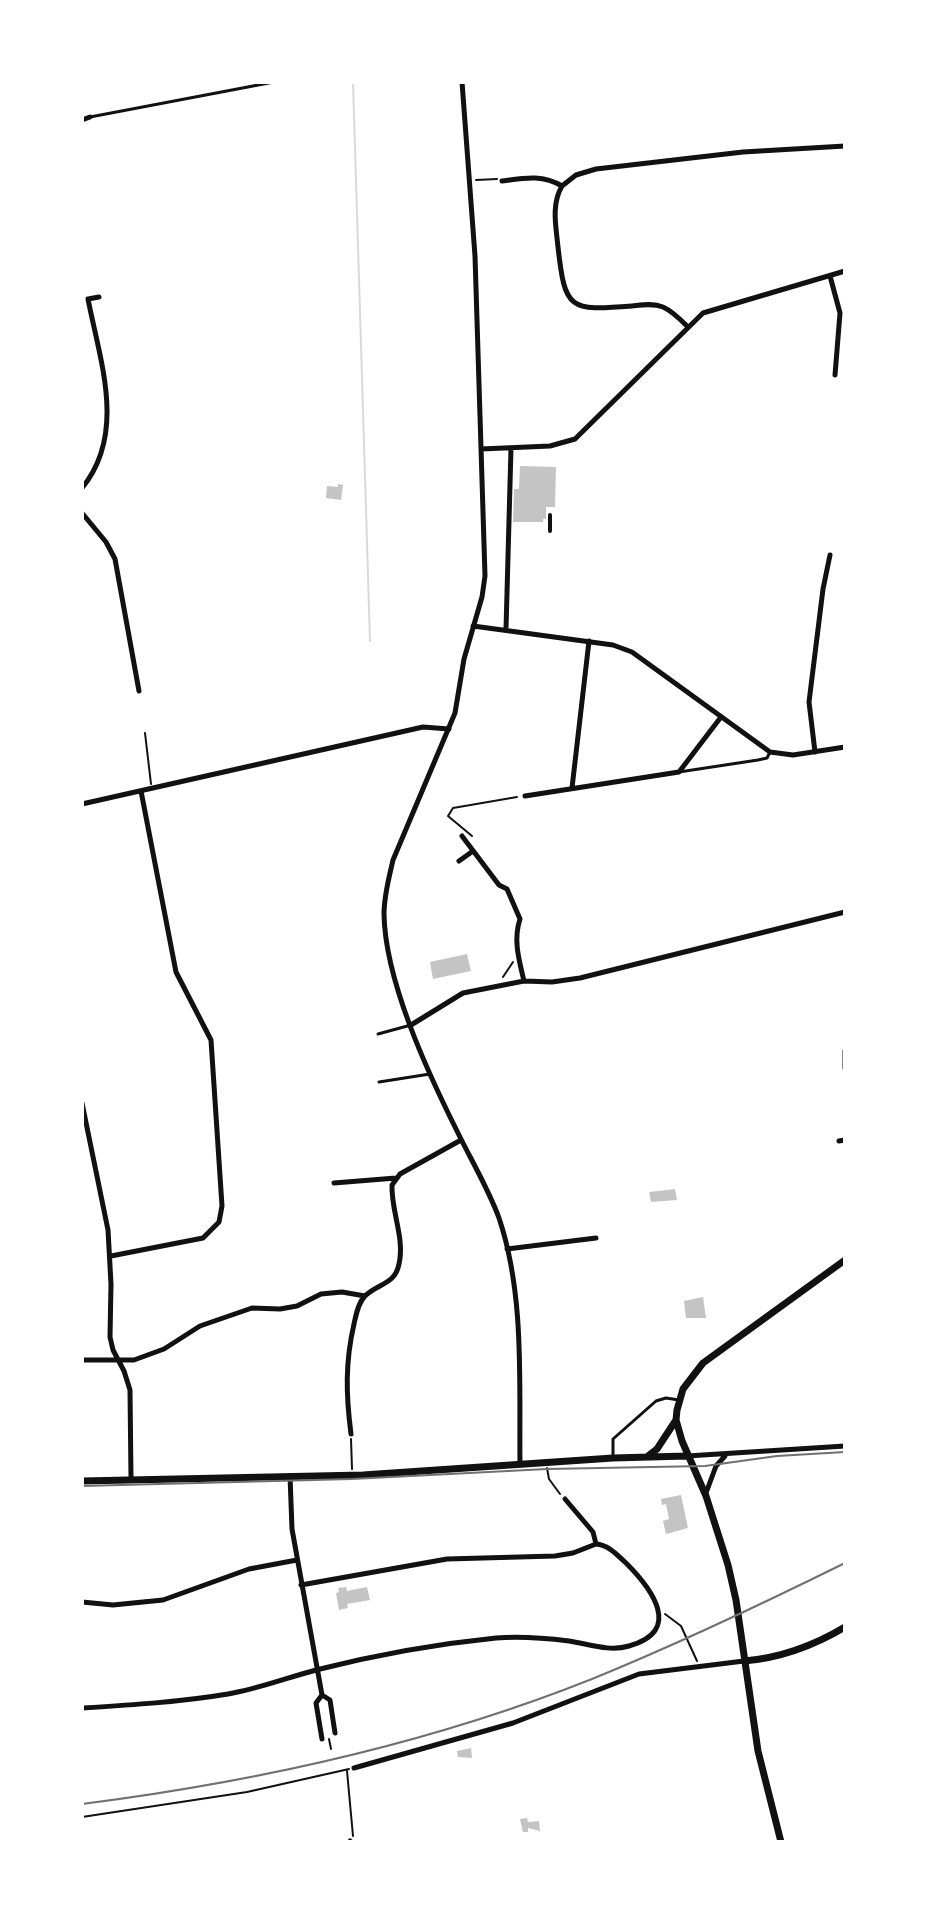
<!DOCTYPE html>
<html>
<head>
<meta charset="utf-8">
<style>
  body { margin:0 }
  #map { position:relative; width:927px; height:1924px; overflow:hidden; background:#fff; font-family:Merriweather,serif }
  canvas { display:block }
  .frame { position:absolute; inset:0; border:84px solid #fff; pointer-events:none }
</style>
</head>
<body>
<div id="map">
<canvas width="927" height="1924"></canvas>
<div class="frame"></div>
</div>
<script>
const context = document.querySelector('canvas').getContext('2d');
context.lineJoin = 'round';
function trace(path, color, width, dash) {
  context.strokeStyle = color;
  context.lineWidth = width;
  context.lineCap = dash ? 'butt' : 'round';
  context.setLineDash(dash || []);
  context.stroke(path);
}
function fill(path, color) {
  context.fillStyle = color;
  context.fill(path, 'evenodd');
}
trace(new Path2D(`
  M353,82l17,559`), '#d9d9d9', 2);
fill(new Path2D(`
  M520,466l36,1 -1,40h-9v12h-3v3h-30l1,-33h5z
  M338,484l5,1 -2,15 -15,-2 1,-12 11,1z
  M467,954l4,17 -38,8 -3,-17z
  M675,1189l2,11 -26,2 -2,-10z
  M703,1297l3,21h-20l-2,-17z
  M681,1495l7,33 -22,6 -3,-13 6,-2 -3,-15 -4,1 -1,-6z
  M346,1587l1,4 20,-4 3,13 -23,4 1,4 -9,2 -3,-17 3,-1 -1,-4z
  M471,1748l1,10 -14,-1 -1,-6z
  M527,1818l1,4 11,-1 1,10 -12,-3v4h-5l-3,-13z`), '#c4c4c4');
trace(new Path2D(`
  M476,180l21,-1
  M145,733l6,51
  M472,836l-24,-20 5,-8 64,-11
  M503,977l10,-15
  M351,1439l1,30
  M547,1468l2,11 11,15
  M665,1614l16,12 16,35
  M329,1739l2,10
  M347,1771l6,65
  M82,1817l165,-25 102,-23`), '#111', 2);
trace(new Path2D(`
  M90,117l184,-35
  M679,772l79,-12 9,-2 3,-6
  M378,1034l33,-9
  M379,1082l51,-8
  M613,1458v-19l43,-38 10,-3 13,2`), '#111', 3);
trace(new Path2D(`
  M550,531v-16`), '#111', 4);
trace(new Path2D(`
  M462,82l13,174 10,320 -3,21 -18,62 -9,54 -62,147c-4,18 -9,35 -9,54 1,66 43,157 73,217 14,29 31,57 42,87 26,77 20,166 21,247
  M82,120l8,-3
  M502,181c22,-3 40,-7 60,5l14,-11 20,-6 147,-17 102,-6
  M562,186c-11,19 -6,40 -4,61 7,63 11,64 74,59 10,-1 21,-3 31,1 9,4 17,12 24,19
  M830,276l10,37 -5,62
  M481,449l69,-3 25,-7 128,-126 142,-42
  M82,488c45,-55 18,-127 6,-189l11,-2
  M82,513l24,29 9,17 24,132
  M473,626l140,19 19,7 138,100 23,3 52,-8
  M506,629l5,-181
  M815,752l-6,-50 14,-113 7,-34
  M572,788l17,-147
  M525,796l154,-24 42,-55
  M82,804l341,-77 26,2
  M459,861l14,-10
  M524,981l28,1 28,-4 265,-66
  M411,1025l52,-32 61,-12c-5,-21 -11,-41 -4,-62l-13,-30 -8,-4 -37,-49
  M845,1051v17
  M82,1103l26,127 3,54 -1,53 3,13 11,21 6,19 1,88
  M839,1141l6,-1
  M334,1183l62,-5
  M507,1249l89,-11
  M111,1256l92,-18 16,-16 3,-16 -11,-166 -35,-68 -35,-181
  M82,1360h52l30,-11 36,-23 52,-18 28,1 17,-3 24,-12 21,-2 23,4
  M351,1434c-5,-39 -6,-71 3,-110 2,-9 4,-21 11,-28 13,-13 30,-11 34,-32 6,-26 -8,-53 -7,-79l8,-11 61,-34
  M687,1456l158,-10
  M290,1476l2,53 30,166
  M706,1493l10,-27 9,-10
  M301,1585l146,-26 108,-3 18,-3 23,-9
  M82,1602l31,3 50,-5 86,-31 48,-9
  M82,1708c49,-3 98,-6 146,-14 30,-5 58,-16 88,-24 59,-15 120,-26 180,-32 24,-2 49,0 73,3 20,3 40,11 60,5 55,-15 22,-58 -3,-83 -9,-8 -17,-18 -30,-19l-3,-12 -28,-33
  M322,1739l-6,-36 6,-8 8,5 5,33
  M354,1768l159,-45 126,-49 105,-13
  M350,1841l1,1`), '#111', 5);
trace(new Path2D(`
  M648,1456l9,-7 19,-29
  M82,1481l281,-6 250,-17 74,-2
  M744,1661c36,-3 71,-16 101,-34
  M781,1842l-23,-91 -22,-151 -8,-35 -22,-69 -24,-55 -6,-21 1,-10 6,-21 20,-26 142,-103`), '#111', 7);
trace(new Path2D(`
  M82,1486l270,-7 195,-10 158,-3 72,-10 68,-4`), '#707070', 2);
trace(new Path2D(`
  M82,1804c173,-22 347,-60 510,-125 86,-35 170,-75 253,-116`), '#707070', 2);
</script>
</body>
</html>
